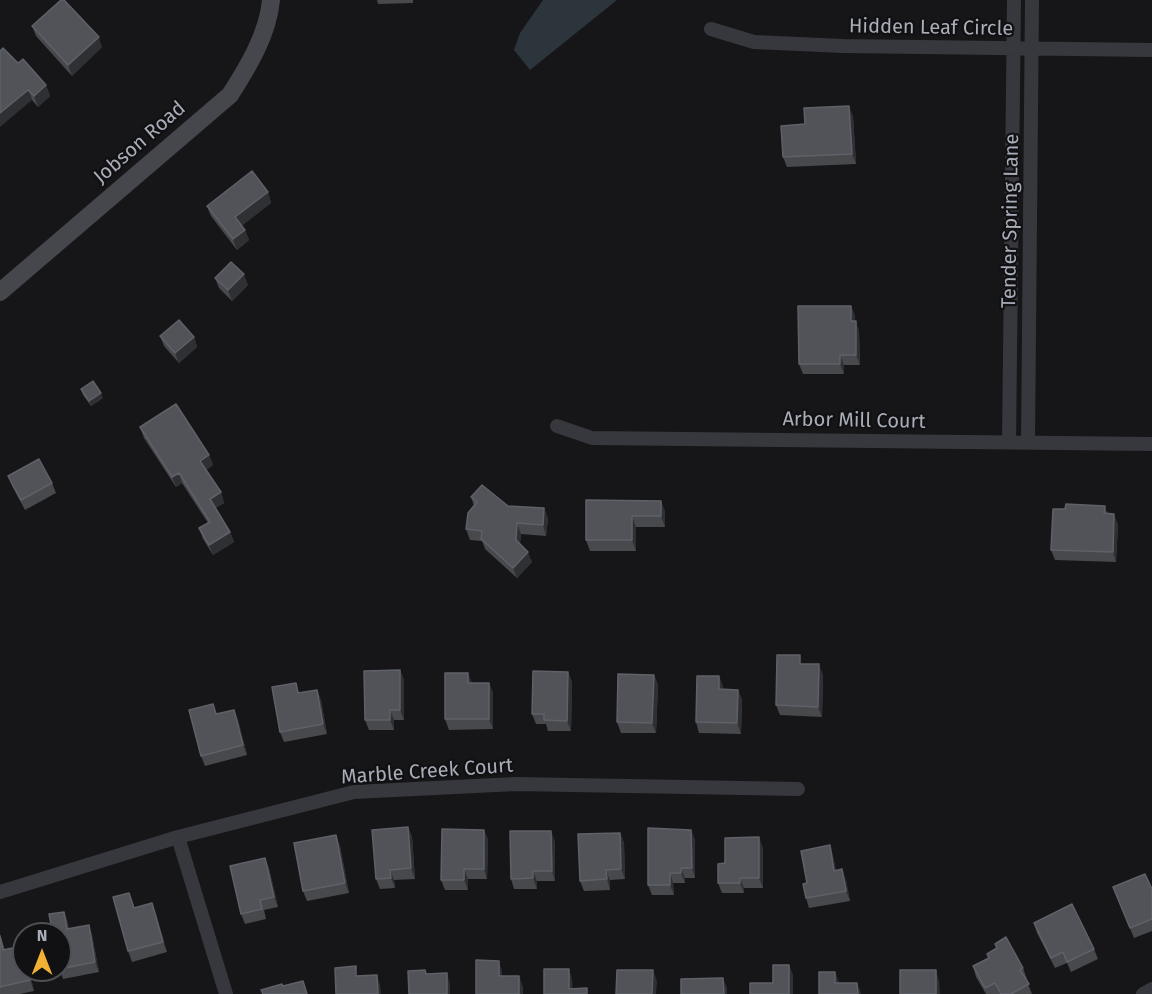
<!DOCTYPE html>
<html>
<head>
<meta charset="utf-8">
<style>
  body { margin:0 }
  #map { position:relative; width:1152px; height:994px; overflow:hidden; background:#161618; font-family:"Fira Sans",sans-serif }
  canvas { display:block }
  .north { position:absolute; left:12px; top:922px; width:60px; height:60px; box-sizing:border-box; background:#111113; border:2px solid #4d4f55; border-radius:50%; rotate:0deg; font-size:16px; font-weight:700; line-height:24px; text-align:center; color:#a8adb8 }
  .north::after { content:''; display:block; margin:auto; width:21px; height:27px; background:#f2b134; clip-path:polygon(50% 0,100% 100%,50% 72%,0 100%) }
</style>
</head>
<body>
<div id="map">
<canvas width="1152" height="994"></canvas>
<div class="north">N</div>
</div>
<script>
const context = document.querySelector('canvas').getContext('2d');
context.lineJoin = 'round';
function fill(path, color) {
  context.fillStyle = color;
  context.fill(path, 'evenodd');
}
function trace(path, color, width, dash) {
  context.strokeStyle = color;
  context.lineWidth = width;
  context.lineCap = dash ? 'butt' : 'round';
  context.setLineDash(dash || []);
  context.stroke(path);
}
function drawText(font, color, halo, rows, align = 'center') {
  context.font = font + ' "Fira Sans",sans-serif';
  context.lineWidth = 4.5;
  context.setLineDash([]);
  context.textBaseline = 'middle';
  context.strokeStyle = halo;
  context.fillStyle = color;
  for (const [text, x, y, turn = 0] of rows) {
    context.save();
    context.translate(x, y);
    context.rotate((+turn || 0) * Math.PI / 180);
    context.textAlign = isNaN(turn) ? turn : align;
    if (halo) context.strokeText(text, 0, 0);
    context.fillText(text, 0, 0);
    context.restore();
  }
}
fill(new Path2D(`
  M543,0h74l-87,70 -16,-20 6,-17z`), '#2c353c');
trace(new Path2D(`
  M711,29l43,13 89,4 309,4
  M557,426l35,12 560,6
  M1009,442l5,-442
  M1028,442l4,-442
  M178,837l48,157
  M0,892l178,-55 176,-45 162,-8 282,5
  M1143,994l9,-5`), '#37383d', 14);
trace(new Path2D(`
  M0,292l230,-197c18,-28 38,-61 41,-95`), '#45474d', 18);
fill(new Path2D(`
  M377,0h36v3l-35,1z
  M32,26l70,21 -30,29 -36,-40z
  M18,63l28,22 4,11 -12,11 -6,-7z
  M853,116l3,48 -69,3 -4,-10 22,-33z
  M268,192l3,11 -30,23 4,4 4,10 -12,10 -26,-34 -4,-10z
  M215,278l33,7 -16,16 -13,-13z
  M851,306l4,10v5l4,10 1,34h-16v9h-41l-4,-10z
  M160,336l34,1 3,10 -18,16 -15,-17z
  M81,389l22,9 -12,8 -8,-11z
  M140,427l69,28 4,10 -7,5 15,22 3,11 -9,5 15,24 4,10 -21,13 -10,-16 -4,-11 9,-5 -26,-40 -6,4 -32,-49z
  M8,476l44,7 4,10 -31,17 -13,-24z
  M471,497l37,9 36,2 4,11 -2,17 -25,-2 -1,10 12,18 -15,16 -32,-29 -3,-8 -12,-1 -4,-11 8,-23z
  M586,500l79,11v16h-29v24h-46l-4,-11z
  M1105,506l2,7 11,11 -2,38 -61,-2 -4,-10 14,-41z
  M803,664l20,11 -1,42 -42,-2 -4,-10z
  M400,670l4,10v40h-10v10h-25l-4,-10z
  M568,672l4,10 -1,49h-23l-2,-7h-10l-4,-10z
  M654,675l4,10 -2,48h-35l-4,-11z
  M719,676l4,11v2l15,1 4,10 -1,34 -42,-1 -3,-11z
  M296,683l3,10 18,-3 4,10 6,34 -43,8 -4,-10z
  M472,683h17l4,10v36l-44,1 -4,-11z
  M234,710l4,10 9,35 -42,11 -4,-10 16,-42z
  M408,827l4,10 3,42 -21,1 1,8 -15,1 -4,-10z
  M484,830l4,10 -1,39h-19v11h-23l-4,-10z
  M691,830l4,10v38h-10v5h-12l1,12h-22l-4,-10z
  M620,833l4,10 1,36 -15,1v10l-26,1 -4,-10z
  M336,835l4,11 9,47 -42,8 -4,-10z
  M555,841v40h-18v8h-23l-3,-10z
  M830,845l3,11 3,15 10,9 4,21 -41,7 -3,-10 1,-15z
  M763,848v40h-19v5h-22l-4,-10 7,-20z
  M265,858l4,10 9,39 -14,3 2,9 -21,5 -4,-10z
  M1113,887l39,2v42l-18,7z
  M152,903l15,49 -35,10 -4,-11 7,-43z
  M64,912l5,17 20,-4 3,10 7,37 -36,7 -3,-9v-36z
  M1034,923l60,26 4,10 -27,13 -4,-9 -12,5 -18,-35z
  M0,934l5,16 17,-4 2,5v19h5l5,21 -14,3h-20z
  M995,944l28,24 4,11h-1l6,15h-46l-10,-17 -3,-11 15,-8 -1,-4 9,-6z`), '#47494d');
fill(new Path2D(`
  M99,37l3,10 -30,29 -4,-11z
  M46,85l4,11 -12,11 -4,-11z
  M28,90l4,10 -32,27v-14z
  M849,106l4,10 3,48 -4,-10z
  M268,192l3,11 -32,25 -4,-11z
  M245,230l4,10 -12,10 -4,-11z
  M244,274l4,11 -16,16 -4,-11z
  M851,306l4,10v15l-4,-10z
  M856,321l3,10 1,34 -4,-10z
  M194,337l3,10 -18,16 -4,-10z
  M840,355l4,10v9l-4,-10z
  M101,393l2,5 -12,8 -2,-5z
  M209,455l4,10 -9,6 -4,-10z
  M179,473l3,10 -6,4 -4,-10z
  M221,492l3,11 -11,7 -3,-11z
  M661,501l4,10v16l-4,-11z
  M544,508l4,11 -2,17 -3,-11z
  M1114,514l4,10 -2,38 -3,-10z
  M632,516l4,11v24l-4,-11z
  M517,523l4,11 -2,16 -3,-10z
  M230,532l4,10 -21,13 -4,-10z
  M528,552l4,10 -15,16 -4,-10z
  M819,664l4,11 -1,42 -4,-10z
  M400,670l4,10v40l-4,-10z
  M568,672l4,10 -1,49 -4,-10z
  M468,673l4,10h-4z
  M654,675l4,10 -2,48 -4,-10z
  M719,676l4,11v13l-4,-11z
  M489,683l4,10v36l-4,-10z
  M317,690l4,10 6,34 -4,-10z
  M738,690l4,10 -1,34 -4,-11z
  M234,710l4,10 9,35 -4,-10z
  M390,710l4,10v10l-4,-10z
  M408,827l4,10 3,42 -4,-11z
  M484,830l4,10 -1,39 -3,-10z
  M691,830l4,10v38l-3,-10z
  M551,831l4,10v40l-3,-10z
  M620,833l4,10 1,36 -4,-10z
  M336,835l4,11 9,47 -4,-10z
  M759,837l4,11v40l-4,-10z
  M830,845l3,11 5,25 -4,-10z
  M265,858l4,10 9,39 -4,-10z
  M681,868l4,10v5l-4,-10z
  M464,869l4,10v11l-4,-10z
  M842,869l4,11 4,21 -4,-10z
  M390,870l4,10 1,8 -4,-10z
  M606,870l4,10v10l-3,-11z
  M533,871l4,10v8l-4,-11z
  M670,873l3,10 1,12 -4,-10z
  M740,878l4,10v5l-4,-10z
  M152,903l4,10 11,39 -4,-10z
  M64,912l4,10 3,17 -4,-10z
  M89,925l3,10 7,37 -4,-10z
  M499,961l3,10v15l-3,-10z
  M789,965l4,10v19h-4z
  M569,969l3,10 1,15 -4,-5z
  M28,970h1l5,21 -4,-11z
  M653,970l4,11 -1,13h-4z
  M936,970l3,11 1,13h-4z
  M835,972l4,10v11l-4,-10z
  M447,973l3,11v10h-3z
  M377,975l3,10 1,9h-3z
  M519,976l4,11v7h-4z
  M723,978l4,10v6h-3z
  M857,983l4,10v1h-3z`), '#2f3033');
const building = new Path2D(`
  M61,0h3l35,37 -31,28 -36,-39z
  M3,48l15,15 5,-4 23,26 -12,11 -6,-6 -28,23v-62z
  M849,106l3,48 -69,3 -2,-31 24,-2 -1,-16z
  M252,171l16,21 -33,25 10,13 -12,9 -26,-33z
  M231,262l13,12 -16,16 -13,-12z
  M798,306h53v15h5v34h-16v9h-41z
  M179,320l15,17 -19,16 -15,-17z
  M93,381l8,12 -12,8 -8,-12z
  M176,404l33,51 -9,6 21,31 -11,7 20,33 -21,13 -10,-17 11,-6 -31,-49 -7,4 -32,-50z
  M39,459l13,24 -31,17 -13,-24z
  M482,485l26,21 36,2 -1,17 -26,-2 -1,17 12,12 -15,16 -32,-29 1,-8 -16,-2 2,-16 9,-11 -6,-5z
  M586,500l75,1v15h-29v24h-46z
  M1066,504l39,2 -1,7 10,1 -1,38 -62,-2 2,-41h12z
  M777,655h23v9h19l-1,43 -42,-2z
  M400,670v40h-10v10h-25l-1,-49z
  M533,671l35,1 -1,49 -23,-1v-6h-12z
  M445,673h23v10h21v36h-44z
  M618,674l36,1 -2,48 -35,-1z
  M697,676h22v13l19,1 -1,33 -41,-1z
  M296,683l2,10 19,-3 6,34 -43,8 -8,-45z
  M213,704l3,10 18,-4 9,35 -42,11 -12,-46z
  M408,827l3,41 -21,2 1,8 -15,1 -4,-49z
  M648,828l43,2 1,38h-11v5h-11v12h-22z
  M442,829l42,1v39h-20v11h-23z
  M510,831h41l1,40h-19v7l-22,1z
  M620,833l1,36 -15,1 1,9 -27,2 -2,-47z
  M336,835l9,48 -42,8 -9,-48z
  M759,837v41h-19v5h-22v-19l7,-1v-25z
  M830,845l4,26 8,-2 4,22 -40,7 -3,-14 4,-1 -6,-32z
  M265,858l9,39 -14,3 2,9 -21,5 -11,-48z
  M1145,874l7,15v30l-22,9 -17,-41z
  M129,893l5,15 18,-5 11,39 -35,9 -15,-54z
  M1072,904l22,45 -27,13 -4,-10 -12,6 -17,-35z
  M64,912l3,17 22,-4 6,37 -35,7v-35h-7l-4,-20z
  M0,936l3,14 19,-4 2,8v16h4l2,10 -30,7z
  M1006,937l17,31 -3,2 9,14 -18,10h-10l-6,-11 -10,5 -12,-22 16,-8 -2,-4 10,-6 -2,-4z
  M476,960l23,1v15h20v18h-43z
  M773,965h16v29h-39v-11h23z
  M356,966v10l21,-1 1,19h-42l-1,-26z
  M544,969h25v20l18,-1v6h-43z
  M425,970l1,4 21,-1v21h-38l-1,-23z
  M617,970h36l-1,24h-36z
  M900,970h36v24h-36z
  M819,972h16v11h22l1,11h-39z
  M723,978l1,16h-43v-15z
  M303,981l4,13h-44l-2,-4 21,-6 1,2z`);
fill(building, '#525359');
trace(building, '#5f6168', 1.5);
drawText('20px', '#a8adb8', '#111113', [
  ["Hidden Leaf Circle",931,28,1],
  ["Jobson Road",140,143,-41],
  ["Tender Spring Lane",1011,221,-89],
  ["Arbor Mill Court",854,421,1],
  ["Marble Creek Court",427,772,-4]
]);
</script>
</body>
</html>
